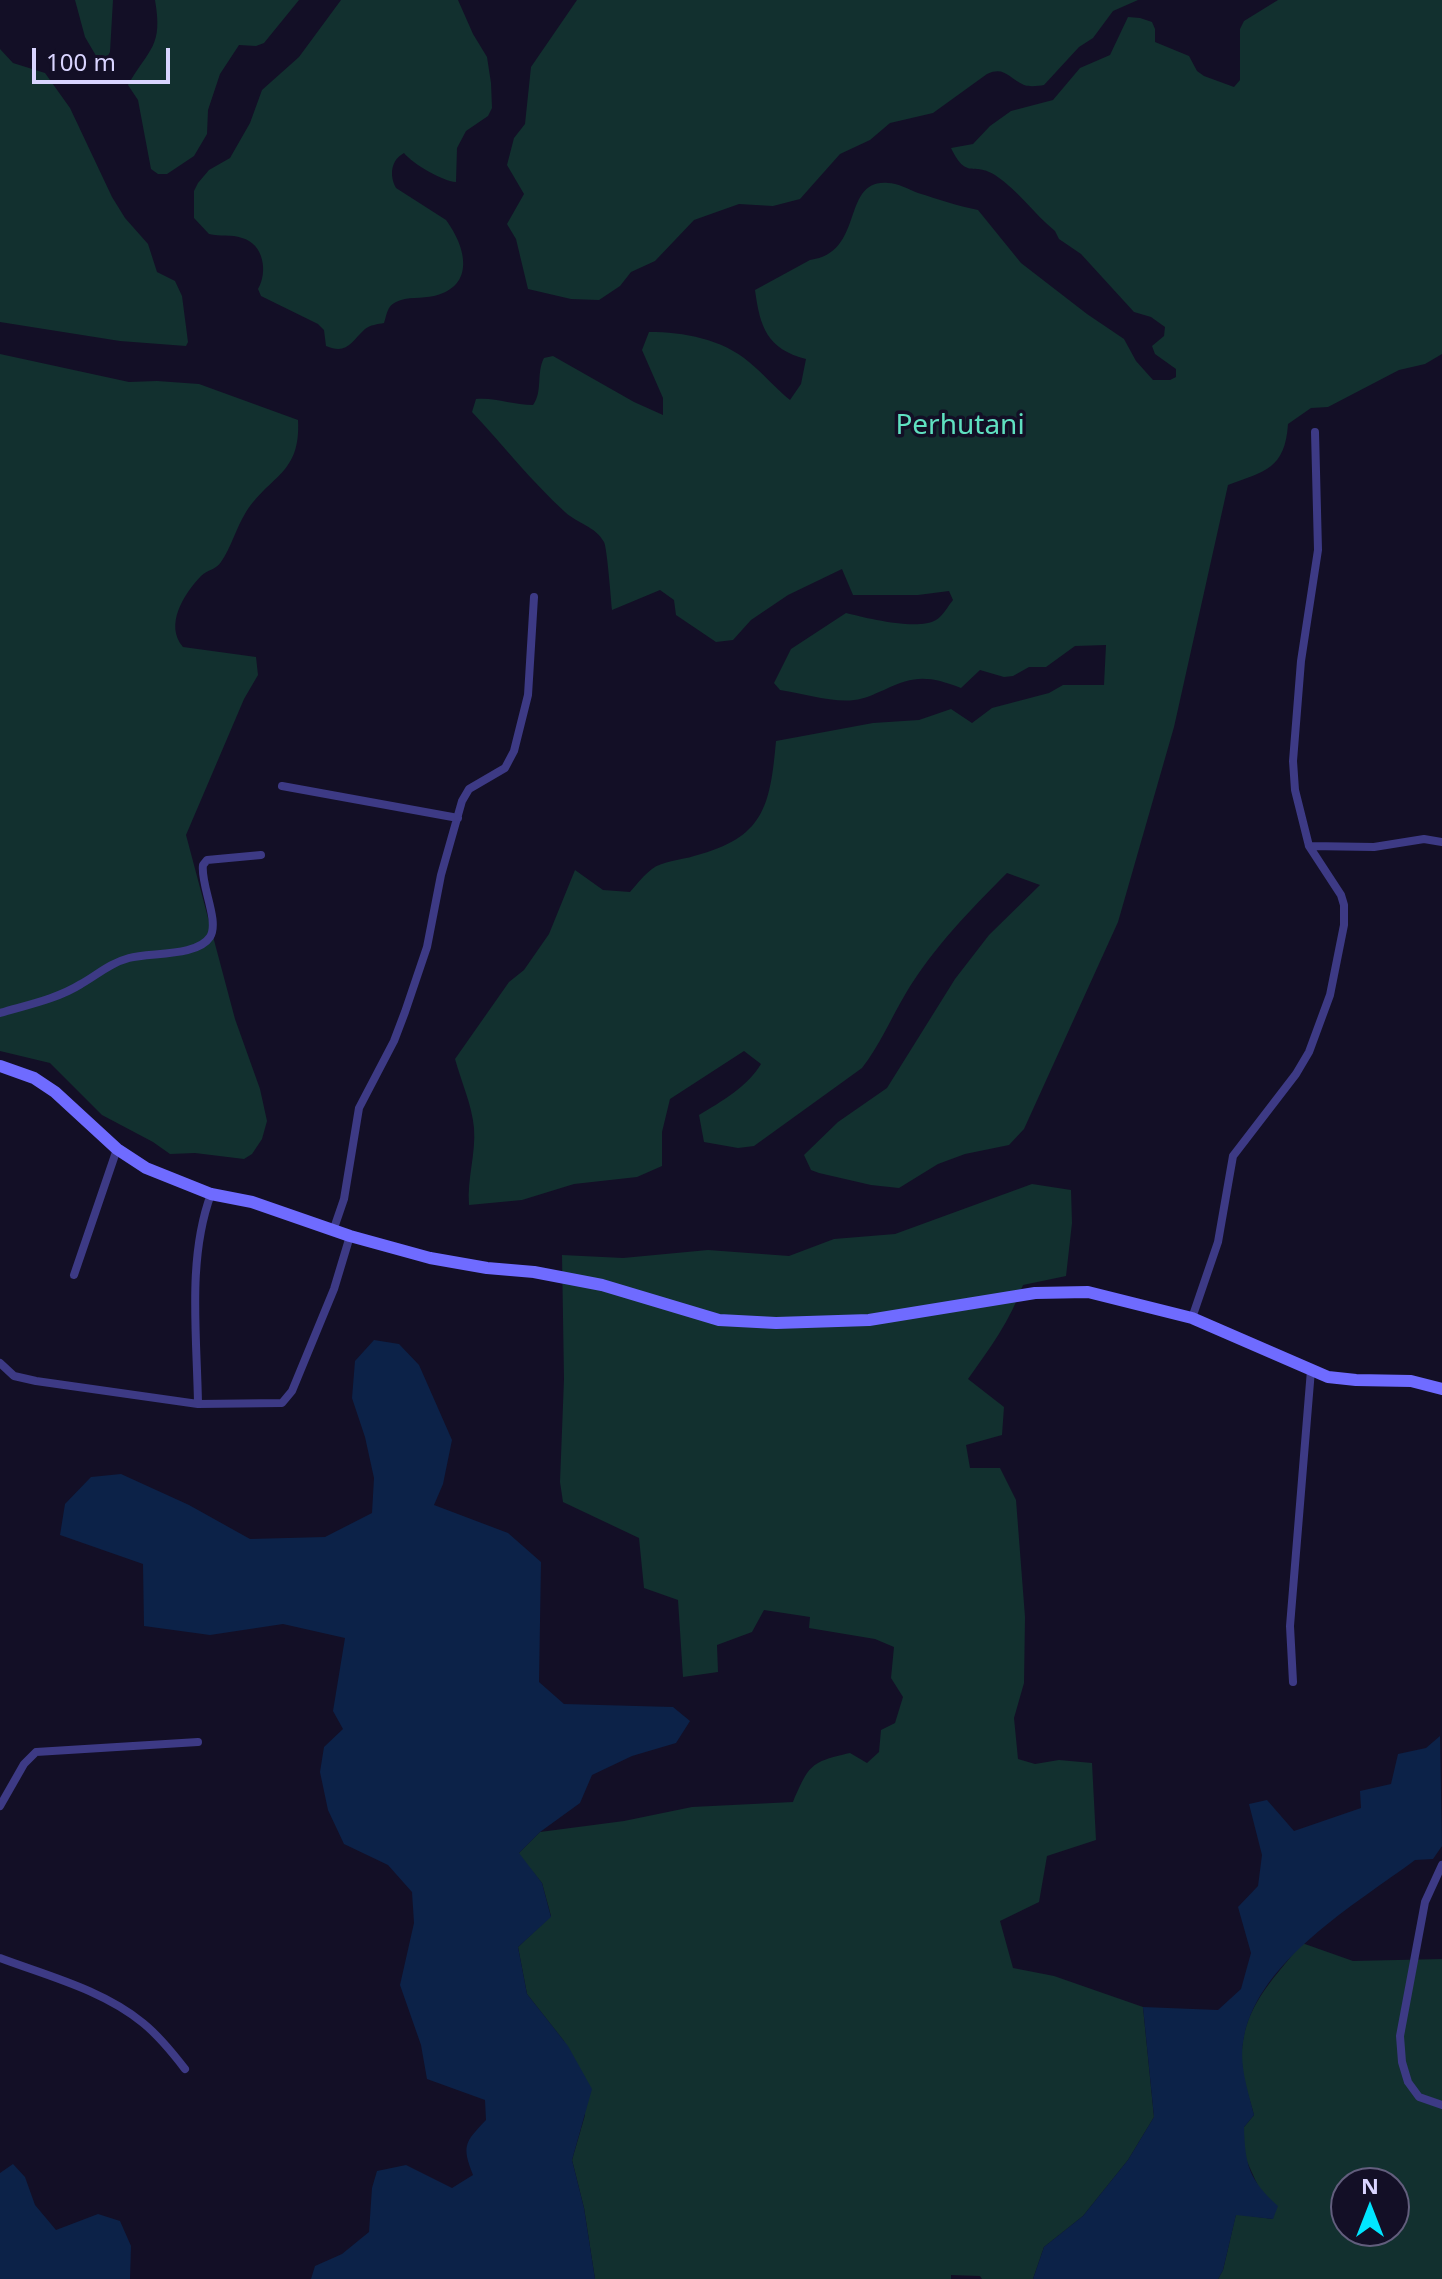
<!DOCTYPE html>
<html>
<head>
<meta charset="utf-8">
<style>
  body { margin:0 }
  #map { position:relative; width:1442px; height:2279px; overflow:hidden; background:#130f26; font-family:"Noto Sans",sans-serif }
  canvas { display:block }
  .north { position:absolute; left:1330px; top:2167px; width:80px; height:80px; box-sizing:border-box; background:#130f26; border:2px solid #625e7d; border-radius:50%; rotate:0deg; font-size:22px; font-weight:700; line-height:32px; text-align:center; color:#d9d4ff }
  .north::after { content:''; display:block; margin:auto; width:28px; height:36px; background:#00e5ff; clip-path:polygon(50% 0,100% 100%,50% 72%,0 100%) }
  .scale { position:absolute; left:32px; top:48px; width:138px; height:36px; box-sizing:border-box; border:4px solid #d9d4ff; border-top:0; padding-left:10px; font-size:24px; line-height:28px; white-space:nowrap; color:#d9d4ff; -webkit-text-stroke:6px #130f26; paint-order:stroke }
</style>
</head>
<body>
<div id="map">
<canvas width="1442" height="2279"></canvas>
<div class="north">N</div>
<div class="scale">100 m</div>
</div>
<script>
const context = document.querySelector('canvas').getContext('2d');
context.lineJoin = 'round';
function fill(path, color) {
  context.fillStyle = color;
  context.fill(path, 'evenodd');
}
function trace(path, color, width, dash) {
  context.strokeStyle = color;
  context.lineWidth = width;
  context.lineCap = dash ? 'butt' : 'round';
  context.setLineDash(dash || []);
  context.stroke(path);
}
function drawText(font, color, halo, rows, align = 'center') {
  context.font = font + ' "Noto Sans",sans-serif';
  context.lineWidth = 7;
  context.setLineDash([]);
  context.textBaseline = 'middle';
  context.strokeStyle = halo;
  context.fillStyle = color;
  for (const [text, x, y, turn = 0] of rows) {
    context.save();
    context.translate(x, y);
    context.rotate((+turn || 0) * Math.PI / 180);
    context.textAlign = isNaN(turn) ? turn : align;
    if (halo) context.strokeText(text, 0, 0);
    context.fillText(text, 0, 0);
    context.restore();
  }
}
fill(new Path2D(`
  M75,0h38l-3,52 -8,14 -17,-29z
  M155,0h144l-35,43 -8,3 -17,-1 -19,29 -12,36 -1,24 -13,22 -27,18h-9l-7,-5 -13,-69 -10,-15c22,-38 35,-38 27,-85z
  M341,0h117l15,34 14,23 4,26 1,25 -4,8 -22,15 -9,17 -1,34c-14,-1 -43,-18 -52,-29 -13,7 -15,22 -8,35l50,32c20,27 30,66 -12,76 -12,3 -27,0 -38,6 -9,4 -9,12 -12,21 -6,1 -14,2 -19,6 -14,13 -18,26 -39,17l-2,-16 -6,-6 -57,-28 -3,-7c10,-17 6,-45 -16,-51 -11,-4 -22,-1 -33,-4l-15,-16v-27l4,-8 11,-13 21,-12 20,-35 12,-33 37,-33z
  M577,0h561l-25,11 -20,27 -14,9 -35,38c-6,1 -15,2 -20,0 -16,-7 -19,-19 -37,-11l-54,39 -43,10 -20,17 -30,14 -40,45 -27,7 -34,-2 -45,16 -39,41 -24,11 -11,14 -21,14 -28,-1 -43,-10 -12,-50 -9,-15 17,-30 -17,-29 7,-27 11,-14 6,-57z
  M1278,0h164v354l-17,10 -26,6 -71,37 -17,1 -23,16c-3,45 -23,47 -60,61l-54,242 -56,195 -94,207 -15,16 -44,9 -27,10 -39,24 -28,-3 -52,-12 -8,-3 -7,-15 34,-33 49,-34 68,-109 34,-44 51,-50 -33,-12c-36,36 -75,76 -101,120 -15,25 -26,52 -44,75l-108,78 -16,2 -34,-6 -5,-27c22,-13 49,-29 62,-51l-17,-13 -74,48 -8,33v34l-25,11 -63,7 -52,16 -53,5c-2,-27 7,-51 5,-77 -2,-23 -13,-47 -19,-69l54,-77 15,-12 25,-36 26,-64 28,20 27,2c7,-8 14,-17 22,-23 10,-8 30,-9 42,-13 70,-18 76,-49 82,-115l97,-18 46,-3 32,-11 21,14 20,-15 57,-15 14,-8h41l2,-40 -31,1 -29,21h-17l-16,9 -9,1 -24,-7 -19,18c-32,-12 -46,-13 -77,2 -10,4 -19,9 -30,10 -20,3 -53,-7 -74,-10l-6,-7 17,-34 55,-36c20,5 72,18 90,7 7,-4 12,-14 17,-20l-4,-9 -31,4h-65l-11,-26 -54,26 -37,25 -18,20 -17,2 -40,-27 -2,-15 -14,-10 -48,20c-1,-11 -5,-63 -8,-68 -9,-16 -26,-18 -39,-30 -33,-30 -62,-67 -93,-100l4,-13c19,-2 37,6 57,6 10,-13 3,-32 11,-47l9,-2 81,46 29,13v-17l-21,-48 7,-18c35,0 73,7 100,30 15,12 27,27 41,38l11,-16 5,-25c-39,-10 -46,-32 -51,-69l55,-30c56,-7 30,-81 78,-77 9,0 20,6 30,10 20,6 39,13 60,17l43,53 66,51 37,25 12,22 17,19h17l6,-3v-8l-21,-15 -3,-8 12,-10 1,-9 -14,-10 -17,-5 -53,-58 -22,-15 -4,-8c-22,-18 -36,-40 -60,-56 -22,-14 -28,6 -44,-27l22,-4 17,-18 21,-15 42,-11 27,-32 30,-13 18,-38 12,1 12,4 3,7v13l34,14 8,15 7,5 30,11 6,-7v-51l4,-8z
  M0,49l13,14 32,10 25,35 42,89 13,21 23,26 9,28 18,9 7,15 6,46 -2,4 -66,-5 -120,-19z
  M0,354l129,28 28,-1 42,3 99,36c3,54 -28,55 -52,92 -10,16 -15,36 -25,50 -4,7 -14,8 -20,14 -17,18 -37,49 -18,71l73,10 2,18 -14,24 -58,136 49,184 25,70 7,32 -5,18 -10,15 -8,5 -49,-6 -25,1 -17,-12 -51,-27 -52,-52 -50,-12z
  M1032,1184l39,6 1,33 -6,53 -43,9c-13,36 -33,63 -55,94l36,28 -2,28 -36,10 4,23h30l16,32 9,117 -1,66 -10,35 4,41 17,5 24,-4 33,3 4,77 -49,16 -8,46 -39,19 13,47 41,8 89,31 11,110 -26,43 -45,56 -39,31 -11,32h-51l-2,-3 -29,-1v4h-356l-11,-71 -12,-48 13,-45 -21,-74 -37,-47 -9,-47 33,-31 -9,-33 -24,-29 22,-22 84,-11 68,-14 101,-5c16,-36 16,-40 57,-49l17,10 12,-11 2,-22 14,-7 8,-26 -12,-19 3,-31 -19,-8 -66,-11 1,-11 -46,-7 -12,22 -35,13 1,27 -35,5 -5,-77 -34,-12 -5,-50 -76,-36 -3,-20 4,-103 -2,-124 61,3 85,-8 81,6 45,-17 61,-5z
  M1302,1943l51,18 89,-2v320h-224l5,-9 13,-56 37,5 -29,-64v-28l10,-12c-3,-12 -8,-25 -10,-37 -11,-61 24,-92 58,-135zM1346,2183h48v48h-48z`), '#12302f');
fill(new Path2D(`
  M374,1340l25,4 20,21 33,75 -9,44 -9,21 74,28 33,29 -2,120 25,22 109,3 17,14 -14,22 -44,13 -40,19 -12,28 -40,29 -21,21 23,30 9,34 -33,30 9,47 41,52 24,43 -20,71 12,48 11,71h-284l4,-13 27,-12 27,-22 3,-44 5,-17 29,-6 46,23 21,-13c-11,-29 -9,-32 13,-55l-1,-20 -58,-21 -6,-34 -21,-60 14,-62 -2,-31 -24,-27 -44,-21 -16,-34 -8,-38 4,-25 19,-18 -10,-18 12,-73 -62,-14 -73,11 -66,-9 -1,-62 -83,-29 5,-31 26,-27 30,-3 68,31 61,34 75,-2 47,-24 2,-35 -9,-41 -13,-39 3,-37z
  M1440,1736l2,110 -9,13 -18,1c-59,44 -156,100 -171,177 -6,26 4,53 10,78l-10,12c1,38 5,53 34,79l-5,13 -37,-4 -13,55 -5,9h-185l11,-32 39,-31 45,-56 26,-43 -11,-110 75,3 23,-21 10,-36 -13,-46 20,-21 4,-31 -13,-51 18,-4 27,31 67,-23 -1,-17 31,-7 7,-30 28,-6z
  M13,2164l12,13 10,28 21,25 42,-16 22,7 11,25 -1,33h-130v-106z`), '#0c2248');
trace(new Path2D(`
  M1315,432l3,118 -17,111 -8,100 2,29 14,56 65,1 50,-8 18,3
  M282,786l176,32
  M0,1013c27,-8 57,-14 81,-29 16,-9 29,-21 48,-26 21,-6 68,-1 81,-21 10,-16 -10,-53 -7,-72l4,-5 54,-5
  M333,1231l11,-32 15,-91 35,-67 11,-29 22,-65 14,-72 21,-74 7,-12 36,-21 9,-17 14,-56 6,-98
  M74,1275l43,-126
  M1192,1318l26,-76 15,-86 63,-82 13,-22 21,-57 14,-70v-20l-3,-10 -32,-49
  M0,1363l14,13 22,5 162,23 84,-1 10,-12 42,-102 16,-53
  M198,1404c-1,-69 -11,-145 13,-210
  M1293,1682l-3,-56 21,-256
  M0,1806l24,-42 12,-12 162,-10
  M1442,1865l-17,37 -25,134 2,26 6,20 11,15 23,8
  M0,1958c48,18 103,32 143,65 16,13 29,29 42,46`), '#3d3a85', 8);
trace(new Path2D(`
  M0,1066l34,12 21,14 62,57 29,19 65,26 41,8 98,34 80,22 57,10 47,4 68,13 117,35 57,3 93,-3 166,-27 53,-1 104,26 136,59 28,3 55,1 31,8`), '#6f6bff', 12);
drawText('28px', '#5fe0c0', '#130f26', [
  ["Perhutani",960,426]
]);
</script>
</body>
</html>
